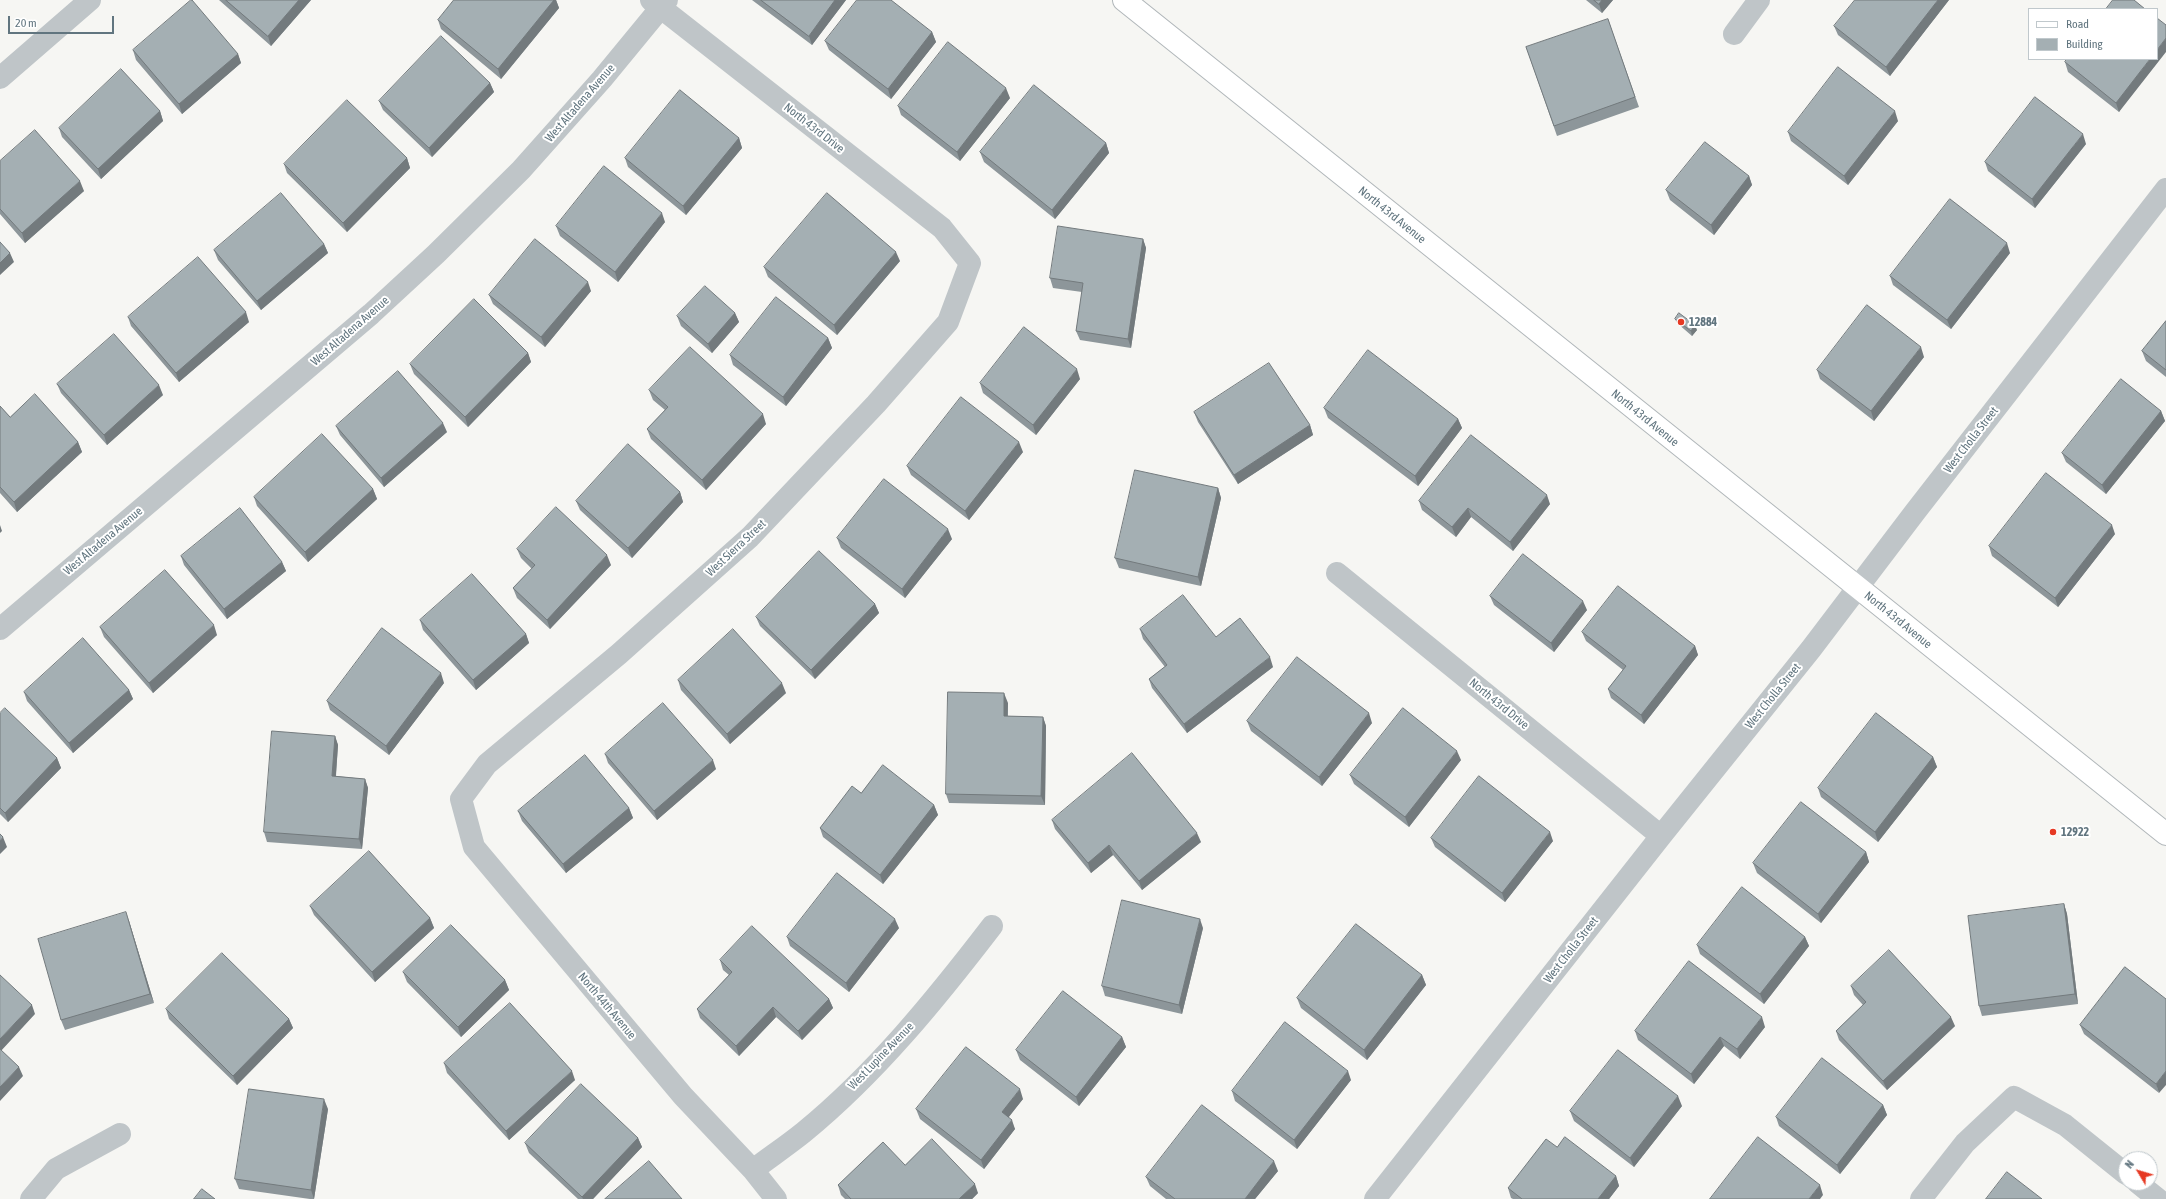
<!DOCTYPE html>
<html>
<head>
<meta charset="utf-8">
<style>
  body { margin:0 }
  #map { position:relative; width:2166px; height:1199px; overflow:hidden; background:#f6f6f3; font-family:"Asap Condensed",sans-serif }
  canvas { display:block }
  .legend { position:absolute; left:2028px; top:8px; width:130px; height:52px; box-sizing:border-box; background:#fff; border:1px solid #c0c8cc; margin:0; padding:5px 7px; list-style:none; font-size:12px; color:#61757f }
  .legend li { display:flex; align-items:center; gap:8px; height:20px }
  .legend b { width:20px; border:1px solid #c0c8cc }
  .north { position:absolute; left:2118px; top:1151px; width:40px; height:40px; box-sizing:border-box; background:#fff; border:1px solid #c0c8cc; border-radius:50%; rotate:308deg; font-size:11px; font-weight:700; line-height:16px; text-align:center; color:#61757f }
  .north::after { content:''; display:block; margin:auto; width:14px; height:18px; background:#e63923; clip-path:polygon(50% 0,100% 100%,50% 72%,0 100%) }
  .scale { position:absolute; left:8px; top:16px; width:106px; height:18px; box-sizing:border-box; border:2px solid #61757f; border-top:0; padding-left:5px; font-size:12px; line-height:14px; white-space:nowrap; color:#61757f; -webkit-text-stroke:3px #fff; paint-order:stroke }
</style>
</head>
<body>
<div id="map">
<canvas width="2166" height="1199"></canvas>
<ul class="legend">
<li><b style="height:5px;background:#fff"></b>Road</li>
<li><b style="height:11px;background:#a4afb3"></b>Building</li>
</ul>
<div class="north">N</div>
<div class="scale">20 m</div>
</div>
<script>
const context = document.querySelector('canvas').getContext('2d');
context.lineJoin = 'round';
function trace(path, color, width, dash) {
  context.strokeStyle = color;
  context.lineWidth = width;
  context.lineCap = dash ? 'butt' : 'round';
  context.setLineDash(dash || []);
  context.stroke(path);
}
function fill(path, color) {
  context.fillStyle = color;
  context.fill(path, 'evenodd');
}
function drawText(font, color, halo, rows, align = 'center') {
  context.font = font + ' "Asap Condensed",sans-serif';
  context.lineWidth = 4;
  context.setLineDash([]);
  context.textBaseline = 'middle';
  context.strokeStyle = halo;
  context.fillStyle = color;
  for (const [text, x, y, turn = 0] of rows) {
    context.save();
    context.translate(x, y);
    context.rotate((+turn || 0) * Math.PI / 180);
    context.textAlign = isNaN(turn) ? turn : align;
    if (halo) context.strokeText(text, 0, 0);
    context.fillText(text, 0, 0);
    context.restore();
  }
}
const major = new Path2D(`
  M1124,0l1042,834`);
trace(major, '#b1b7ba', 24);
trace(new Path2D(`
  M651,0l291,228 28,35 -22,59 -72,82 -126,133 -131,117 -132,110 -26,35 13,48 209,249 70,74 23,29
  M1734,34l25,-34
  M0,78l90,-78
  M1337,573l324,263
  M0,629l371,-315 65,-60 85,-84 81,-91 65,-79
  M753,1170c17,-13 35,-25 51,-38 72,-59 132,-133 188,-206
  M2138,1183l20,16
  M31,1199l25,-30 64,-35
  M1375,1199l286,-363 150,-187 104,-137 251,-323
  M1921,1199l44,-56 49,-46 51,28 61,49`), '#bfc5c8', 22);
trace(major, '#fff', 22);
fill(new Path2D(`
  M219,0h92l-40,46z
  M454,0h102l3,8 -58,71 -60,-50 -3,-9z
  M752,0h94l-34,45z
  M1586,0h27l-11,13z
  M1949,0l-59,76 -52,-41 -4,-9z
  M1608,19l31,88 -82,29 -31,-89z
  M2166,25l-47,87 -51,-40 -3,-10z
  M932,32l4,10 -45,57 -62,-49 -4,-9z
  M133,50l105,4 3,9 -59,51 -46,-54z
  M490,83l4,9 -62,65 -49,-47 -4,-9z
  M1010,98l-50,63 -59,-46 -3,-9z
  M160,111l3,10 -62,58 -39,-42 -3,-9z
  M1898,121l-50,64 -57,-44 -3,-9z
  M739,138l3,10 -56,67 -58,-48 -3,-9z
  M1106,143l3,10 -54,66 -71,-57 -4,-10z
  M2086,144l-51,64 -47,-37 -3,-9z
  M407,158l3,10 -63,64 -60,-59 -3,-9z
  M0,161l84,30 -59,52 -25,-29z
  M1749,176l3,9 -38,50 -44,-35 -4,-10z
  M665,222l-47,60 -58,-46 -4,-10z
  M1143,239l3,9 -15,100 -51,-8 -4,-9 6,-39 -29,-4 -3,-10z
  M324,244l4,9 -67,57 -43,-50 -4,-10z
  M2010,253l-59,76 -58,-44 -3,-9z
  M900,261l-63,74 -69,-58 -4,-10z
  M591,291l-46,56 -52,-43 -4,-9z
  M735,313l4,9 -27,31 -31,-27 -4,-10z
  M128,317l121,5 -70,60 -48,-56z
  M1675,319l22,11 -5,6 -15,-13z
  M2166,321v56l-20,-16 -4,-10z
  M828,338l4,10 -46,58 -53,-41 -3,-10z
  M528,353l3,9 -63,65 -54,-53 -4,-10z
  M1924,357l-50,64 -54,-42 -3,-9z
  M1080,379l-44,56 -53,-42 -3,-10z
  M57,384l106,11 -56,50 -46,-52z
  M649,390l117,34 -60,66 -55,-51 -4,-10 18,-19 -12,-10z
  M0,406l10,11 68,25 4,10 -65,60 -17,-19z
  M1324,408l134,11 4,9 -44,58 -90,-68z
  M2161,411l4,10 -59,73 -40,-32 -4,-9z
  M1194,412l116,13 3,10 -75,49 -40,-62z
  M336,426l111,6 -63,55 -44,-52z
  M1023,452l-54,68 -58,-45 -4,-9z
  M1218,488l3,10 -20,88 -82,-18 -4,-10z
  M373,489l4,10 -69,63 -51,-56 -3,-9z
  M680,492l3,10 -51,56 -52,-48 -4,-9z
  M1419,501l131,3 -37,47 -42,-34 -15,20 -34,-27z
  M2115,534l-57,73 -66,-51 -3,-10z
  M837,538l115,1 -47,59 -64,-50z
  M517,549l94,16 -61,64 -33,-31 -4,-10 19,-19 -11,-11z
  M181,556l101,6 4,9 -59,48 -43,-54z
  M1490,596l97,14 -33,42 -60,-47z
  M875,604l4,9 -64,66 -55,-53 -4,-9z
  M420,620l106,14 3,9 -53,47 -53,-60z
  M100,627l117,8 -64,58 -49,-56z
  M1140,629l133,38 -86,66 -35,-45 -3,-9 16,-12 -22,-28z
  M1582,632l113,14 3,9 -54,69 -33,-26 -3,-9 15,-19 -37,-29z
  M678,680l108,13 -56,51 -49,-54z
  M444,683l-55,72 -59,-45 -3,-9z
  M129,690l4,9 -60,54 -46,-52 -3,-9z
  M1008,703v13l35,1 3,9 -1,79 -96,-2 -3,-9z
  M0,713l57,45 4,10 -53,54 -8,-8z
  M1247,721l125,2 -50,63 -71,-55z
  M335,736l3,9 -2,31 29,3 3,9 -6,61 -95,-7 -3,-10z
  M605,754l111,15 -59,51 -49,-57z
  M1933,757l4,10 -59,75 -57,-45 -3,-9z
  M1461,760l-52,67 -55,-43 -4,-9z
  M861,793l73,12 4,10 -55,69 -60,-47 -3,-9z
  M629,808l4,10 -67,55 -44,-52 -4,-10z
  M1052,820l149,22 -59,48 -29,-35 -22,18 -36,-44z
  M1431,838l122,3 -48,61 -70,-55z
  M1866,852l3,10 -48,61 -64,-50 -4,-10z
  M2064,904l3,10 11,90 -96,12 -3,-10z
  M310,906l120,12 4,10 -59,54 -61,-67z
  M129,921l25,82 -89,27 -4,-10z
  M899,928l-50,64 -59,-46 -3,-9z
  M1203,928l-21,86 -77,-18 -3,-10z
  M1805,937l4,9 -45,58 -64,-50 -3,-9z
  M720,960l109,39 4,9 -31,32 -26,-23 -37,39 -39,-38 -3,-9 32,-34 -6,-5z
  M2125,967l34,126 -75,-59 -4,-9z
  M403,972l102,8 4,10 -48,47 -54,-55z
  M1422,975l4,10 -59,75 -66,-52 -4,-10z
  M1851,986l104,40 -68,64 -48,-50 -3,-9 27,-26 -9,-10z
  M166,1009l123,10 4,9 -56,57 -68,-66z
  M1765,1027l-25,32 -16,-13 -30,38 -56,-44 -3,-9z
  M1122,1037l4,10 -47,59 -59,-46 -4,-10z
  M444,1063l131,17 -66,60 -62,-67z
  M1351,1080l-54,69 -62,-48 -3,-10z
  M1023,1099l-15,18 7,12 -31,40 -64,-50 -4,-10z
  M1883,1105l4,10 -47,59 -61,-48 -3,-9z
  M1682,1106l-48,61 -60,-46 -4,-10z
  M328,1109l-14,90h-4l-71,-10 -4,-10z
  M638,1138l4,9 -49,52h-15l-49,-46 -4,-10z
  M1557,1147l59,29 3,10 -10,13h-96l-2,-1 -3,-10z
  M905,1165l73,28 -6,6h-127l-4,-4 -3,-10z
  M1278,1171l-23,28h-89l-16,-13 -4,-9z`), '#8d969a');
fill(new Path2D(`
  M299,0h12l-40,46 -3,-10z
  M554,0h2l3,8 -58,71 -3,-10z
  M835,0h11l-34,45 -3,-9z
  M1602,0h11l-11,13 -3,-9z
  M1938,0h11l-59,76 -4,-9z
  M932,32l4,10 -45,57 -3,-10z
  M2166,38v14l-47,60 -3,-9 34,-44h7v-9z
  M238,54l3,9 -59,51 -3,-10z
  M490,83l4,9 -62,65 -3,-9z
  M1006,88l4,10 -50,63 -3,-9z
  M160,111l3,10 -62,58 -3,-10z
  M1895,111l3,10 -50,64 -4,-9z
  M2083,134l3,10 -51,64 -3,-9z
  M739,138l3,10 -56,67 -3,-9z
  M1106,143l3,10 -54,66 -3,-9z
  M407,158l3,10 -63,64 -4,-9z
  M1749,176l3,9 -38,50 -3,-10z
  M80,181l4,10 -59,52 -3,-10z
  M662,213l3,9 -47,60 -3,-10z
  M1143,239l3,9 -15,100 -3,-9z
  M2007,243l3,10 -59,76 -4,-9z
  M324,244l4,9 -67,57 -4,-9z
  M896,252l4,9 -63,74 -3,-10z
  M10,253l4,9 -14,13v-12z
  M588,282l3,9 -46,56 -4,-10z
  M246,312l3,10 -70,60 -3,-9z
  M735,313l4,9 -27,31 -4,-9z
  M1695,325l2,5 -5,6 -1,-5z
  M828,338l4,10 -46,58 -3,-9z
  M1921,347l3,10 -50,64 -3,-10z
  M528,353l3,9 -63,65 -3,-10z
  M1077,369l3,10 -44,56 -3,-10z
  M159,385l4,10 -56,50 -3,-10z
  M2161,411l4,10 -59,73 -4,-9z
  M763,414l3,10 -60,66 -4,-10z
  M1458,419l4,9 -44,58 -3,-10z
  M443,423l4,9 -63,55 -3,-9z
  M1310,425l3,10 -75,49 -4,-9z
  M78,442l4,10 -65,60 -3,-10z
  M1019,442l4,10 -54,68 -4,-9z
  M1218,488l3,10 -20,88 -3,-9z
  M373,489l4,10 -69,63 -3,-10z
  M680,492l3,10 -51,56 -4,-10z
  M1547,495l3,9 -37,47 -3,-9z
  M1468,508l3,9 -15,20 -4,-10z
  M0,525l2,6 -2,2z
  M2112,525l3,9 -57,73 -3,-9z
  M948,529l4,10 -47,59 -3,-9z
  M607,555l4,10 -61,64 -3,-9z
  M282,562l4,9 -59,48 -3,-10z
  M1583,601l4,9 -33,42 -3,-9z
  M875,604l4,9 -64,66 -4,-9z
  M214,625l3,10 -64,58 -4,-10z
  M526,634l3,9 -53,47 -3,-10z
  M1695,646l3,9 -54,69 -3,-9z
  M1270,657l3,10 -86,66 -3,-9z
  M441,673l3,10 -55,72 -3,-9z
  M782,683l4,10 -56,51 -3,-10z
  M129,690l4,9 -60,54 -4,-10z
  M1004,693l4,10 -1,23 -3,-10z
  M1369,713l3,10 -50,63 -3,-9z
  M1043,717l3,9 -1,79 -4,-9z
  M335,736l3,9 -3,41 -3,-10z
  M1457,751l4,9 -52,67 -4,-10z
  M1933,757l4,10 -59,75 -3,-10z
  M57,758l4,10 -53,54 -3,-9z
  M713,760l3,9 -59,51 -3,-9z
  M365,779l3,9 -6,61 -3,-10z
  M934,805l4,10 -55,69 -3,-9z
  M629,808l4,10 -67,55 -3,-9z
  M1550,832l3,9 -48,61 -3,-9z
  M1197,833l4,9 -59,48 -3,-9z
  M3,837l4,10 -7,7v-13z
  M1109,845l4,10 -22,18 -3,-10z
  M1866,852l3,10 -48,61 -3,-9z
  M2064,904l3,10 11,90 -3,-10z
  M126,912l3,9 25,82 -4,-9z
  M430,918l4,10 -59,54 -3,-10z
  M895,919l4,9 -50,64 -3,-9z
  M1200,919l3,9 -21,86 -3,-9z
  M1805,937l4,9 -45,58 -4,-10z
  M1422,975l4,10 -59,75 -3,-10z
  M505,980l4,10 -48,47 -3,-10z
  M829,999l4,9 -31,32 -4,-9z
  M32,1005l3,9 -35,38v-13z
  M773,1007l3,10 -37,39 -3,-10z
  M1762,1017l3,10 -25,32 -3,-10z
  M1951,1017l4,9 -68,64 -4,-9z
  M289,1019l4,9 -56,57 -4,-9z
  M1122,1037l4,10 -47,59 -3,-9z
  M1720,1037l4,9 -30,38 -3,-10z
  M19,1067l4,9 -23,25v-14z
  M572,1071l3,9 -66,60 -3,-9z
  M1348,1071l3,9 -54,69 -3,-9z
  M2166,1071v14l-7,8 -3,-9z
  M1020,1089l3,10 -18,23 -3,-10z
  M1678,1096l4,10 -48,61 -4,-9z
  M324,1099l4,10 -14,90 -3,-9z
  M1883,1105l4,10 -47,59 -3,-9z
  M1012,1120l3,9 -31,40 -3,-9z
  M638,1138l4,9 -49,52h-10l-1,-2z
  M1274,1161l4,10 -23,28h-10z
  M1616,1176l3,10 -10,13h-11z
  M975,1184l3,9 -6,6h-13z
  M1820,1185l3,10 -3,4h-11z`), '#737a7d');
const building = new Path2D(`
  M191,0h1l46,54 -59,50 -46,-54z
  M226,0h73l-31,36z
  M454,0h100l-56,69 -60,-49z
  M761,0h74l-26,36z
  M857,0h34l41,32 -44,57 -63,-48z
  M1594,0h8l-3,4z
  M1855,0h83l-52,67 -52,-41z
  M2113,0h21l11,9h-39z
  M2157,18l9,7v13l-9,12z
  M1608,19l27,78 -81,29 -28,-79z
  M441,36l49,47 -61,65 -50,-47z
  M948,42l58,46 -49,64 -59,-46z
  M2067,59h83l-34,44 -51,-41z
  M1838,67l57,44 -51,65 -56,-44z
  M121,69l39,42 -62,58 -39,-41z
  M1034,85l72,58 -54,67 -72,-58z
  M680,90l59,48 -56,68 -58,-48z
  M2035,97l48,37 -51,65 -47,-37z
  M347,100l60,58 -64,65 -59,-59z
  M35,130l45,51 -58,52 -22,-24v-48z
  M1705,142l44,34 -38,49 -45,-35z
  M604,166l58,47 -47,59 -59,-46z
  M281,193l43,51 -67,57 -43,-51z
  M827,193l69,59 -62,73 -70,-58z
  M1950,199l57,44 -60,77 -57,-44z
  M1058,226l85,13 -15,100 -52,-8 7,-48 -33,-5z
  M535,239l53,43 -47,55 -52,-42z
  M0,242l10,11 -10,10z
  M198,257l48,55 -70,61 -48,-56z
  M705,286l30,27 -27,31 -31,-28z
  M776,297l52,41 -45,59 -53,-42z
  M474,299l54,54 -63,64 -55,-53z
  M1867,305l54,42 -50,64 -54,-41z
  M1679,313l16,12 -4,6 -16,-12z
  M2166,321v49l-24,-19z
  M1024,327l53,42 -44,56 -53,-42z
  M114,334l45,51 -55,50 -47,-51z
  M690,347l73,67 -61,66 -55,-51 21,-22 -19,-17z
  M1368,350l90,69 -43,57 -91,-68z
  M1269,363l41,62 -76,50 -40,-63z
  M398,371l45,52 -62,55 -45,-52z
  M2121,379l40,32 -59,74 -40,-32z
  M35,394l43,48 -64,60 -14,-15v-81l10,11z
  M961,397l58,45 -54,69 -58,-45z
  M322,434l51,55 -68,63 -51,-55z
  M1471,435l76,60 -37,47 -42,-34 -16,19 -33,-26z
  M628,444l52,48 -52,56 -52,-47z
  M1135,470l83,18 -20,89 -83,-19z
  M2046,473l66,52 -57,73 -66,-52z
  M884,479l64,50 -46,60 -65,-51z
  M556,507l51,48 -60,65 -34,-32 22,-23 -18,-16z
  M240,508l42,54 -58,47 -43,-53z
  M819,551l56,53 -64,66 -55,-53z
  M1523,554l60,47 -32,42 -61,-47z
  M165,570l49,55 -65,58 -49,-56z
  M472,574l54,60 -53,46 -53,-60z
  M1618,586l77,60 -54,69 -33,-26 18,-23 -44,-34z
  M1183,595l33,42 24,-19 30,39 -86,67 -35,-45 18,-14 -27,-36z
  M382,628l59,45 -55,73 -59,-45z
  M733,629l49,54 -55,51 -49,-54z
  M83,638l46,52 -60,53 -45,-51z
  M1297,657l72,56 -50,64 -72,-56z
  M948,692l56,1v23l39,1 -2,79 -95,-2z
  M663,703l50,57 -59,51 -49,-57z
  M5,708l52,50 -52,55 -5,-5v-95z
  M1403,708l54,43 -52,66 -55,-42z
  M1876,713l57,44 -58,75 -57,-44z
  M272,731l63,5 -3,40 33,3 -6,60 -95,-7z
  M1132,753l65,80 -58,48 -30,-36 -21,18 -36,-43z
  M585,755l44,53 -66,56 -45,-53z
  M883,765l51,40 -54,70 -60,-47 32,-42 9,7z
  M1479,776l71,56 -48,61 -71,-55z
  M1801,802l65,50 -48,62 -65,-51z
  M0,834l3,3 -3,4z
  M369,851l61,67 -58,54 -62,-66z
  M837,873l58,46 -49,64 -59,-46z
  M1742,887l63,50 -45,57 -63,-49z
  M1122,900l78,19 -21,86 -77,-19z
  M2064,904l11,90 -96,12 -11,-90z
  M126,912l24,82 -89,26 -23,-81z
  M1356,924l66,51 -58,75 -67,-52z
  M451,925l54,55 -47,47 -55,-55z
  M752,926l77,73 -31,32 -25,-24 -37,39 -39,-37 35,-37 -12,-12z
  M1889,950l62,67 -68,64 -47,-50 30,-29 -15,-16z
  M222,953l67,66 -56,57 -67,-67z
  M1689,961l73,56 -25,32 -17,-12 -29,37 -56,-43z
  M2125,967l41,32v72l-10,13 -76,-59z
  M0,975l32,30 -32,34z
  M1063,991l59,46 -46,60 -60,-47z
  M510,1003l62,68 -66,60 -62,-68z
  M1285,1022l63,49 -54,69 -62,-49z
  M966,1047l54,42 -18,23 10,8 -31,40 -65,-51z
  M0,1049l19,18 -19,20z
  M1618,1050l60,46 -48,62 -60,-47z
  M1822,1058l61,47 -46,60 -61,-48z
  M581,1084l57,54 -56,59 -57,-54z
  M249,1089l75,10 -13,91 -76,-11z
  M1202,1105l72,56 -29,38h-70l-29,-22z
  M1565,1137l51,39 -18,23h-76l-14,-11 38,-49 11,8z
  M1758,1137l62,48 -11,14h-99z
  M932,1139l43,45 -16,15h-108l-13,-14 45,-43 22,23z
  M649,1161l33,38h-77z
  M2007,1172l35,27h-56z
  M202,1189l13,10h-21z`);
fill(building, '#a4afb3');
trace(building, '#737a7d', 1);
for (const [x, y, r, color] of [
  [1681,322,4,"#e63923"],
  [2053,832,4,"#e63923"]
]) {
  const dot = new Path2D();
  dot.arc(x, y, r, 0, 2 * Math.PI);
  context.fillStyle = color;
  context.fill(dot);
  trace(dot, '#fff', 1.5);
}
drawText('12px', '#61757f', '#fff', [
  ["West Altadena Avenue",580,103,-49],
  ["North 43rd Drive",814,128,38],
  ["North 43rd Avenue",1392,215,39],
  ["West Altadena Avenue",350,331,-41],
  ["North 43rd Avenue",1645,418,39],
  ["West Cholla Street",1971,440,-52],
  ["West Altadena Avenue",103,541,-40],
  ["West Sierra Street",736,548,-43],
  ["North 43rd Avenue",1898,620,39],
  ["West Cholla Street",1773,696,-51],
  ["North 43rd Drive",1499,704,39],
  ["West Cholla Street",1571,950,-52],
  ["North 44th Avenue",607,1006,50],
  ["West Lupine Avenue",881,1056,-46]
]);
drawText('bold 12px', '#61757f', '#fff', [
  ["12884",1689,322],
  ["12922",2061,832]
], 'left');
</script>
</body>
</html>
